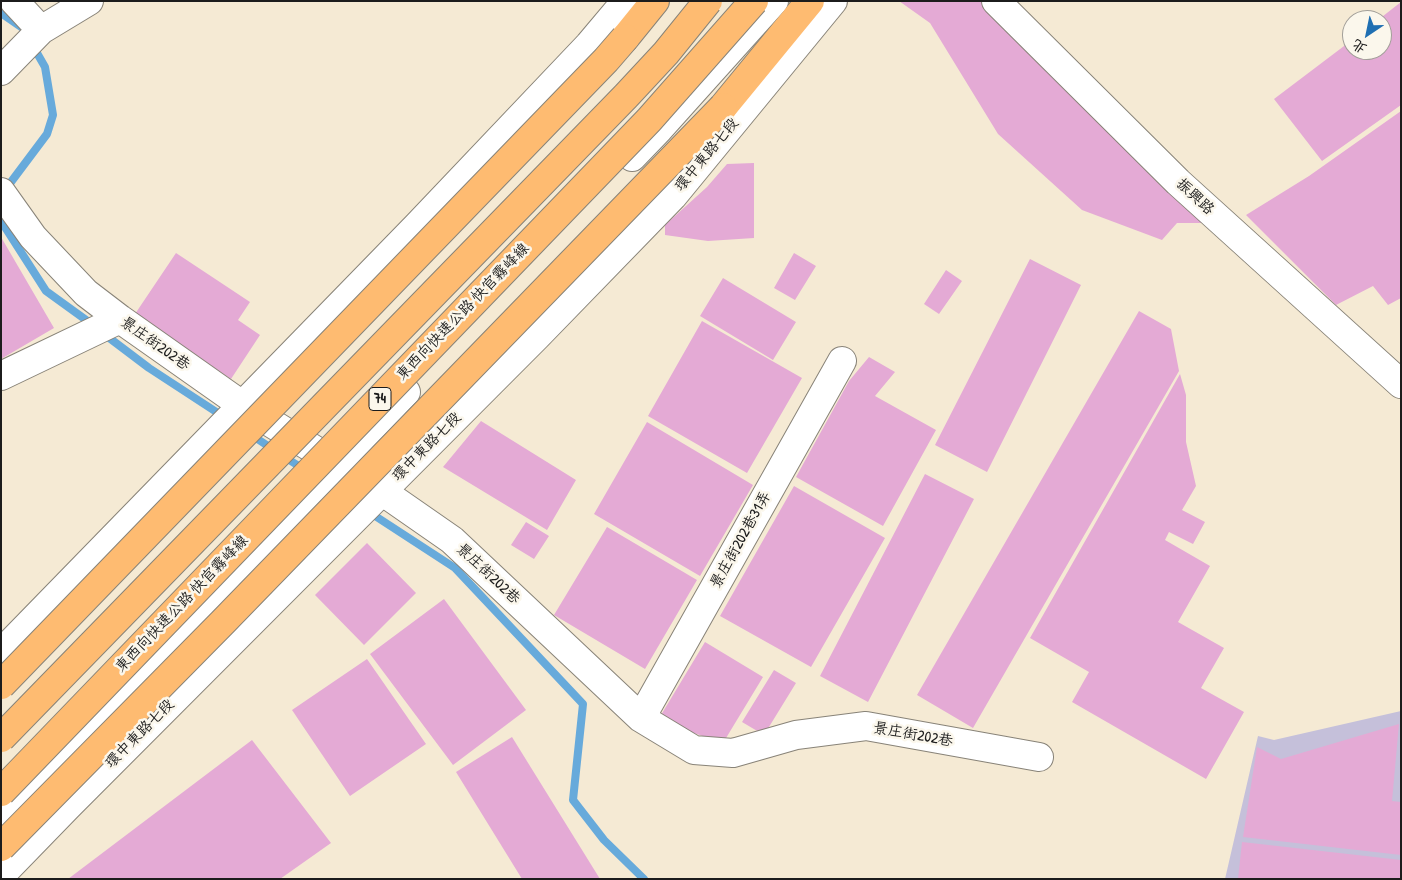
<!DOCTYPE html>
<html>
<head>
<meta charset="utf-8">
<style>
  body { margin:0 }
  #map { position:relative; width:1402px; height:880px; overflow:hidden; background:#f5ead4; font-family:"Patrick Hand","LXGW WenKai TC",sans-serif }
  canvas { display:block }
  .frame { position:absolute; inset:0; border:2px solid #1c1c1c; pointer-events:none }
  .north { position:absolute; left:1342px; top:10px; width:50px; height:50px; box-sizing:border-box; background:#fbf7ec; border:1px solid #a29f99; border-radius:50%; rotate:214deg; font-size:14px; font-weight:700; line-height:20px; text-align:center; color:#1c1c1c }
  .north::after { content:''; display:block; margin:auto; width:18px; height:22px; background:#1f6fb2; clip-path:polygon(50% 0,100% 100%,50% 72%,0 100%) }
</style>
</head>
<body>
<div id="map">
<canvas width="1402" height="880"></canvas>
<div class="frame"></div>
<div class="north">北</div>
</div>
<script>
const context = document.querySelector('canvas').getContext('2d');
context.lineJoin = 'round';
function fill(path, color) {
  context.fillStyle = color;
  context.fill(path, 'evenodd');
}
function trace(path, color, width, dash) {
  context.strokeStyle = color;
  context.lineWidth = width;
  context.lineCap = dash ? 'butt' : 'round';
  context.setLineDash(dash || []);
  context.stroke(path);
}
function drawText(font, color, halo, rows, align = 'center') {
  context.font = font + ' "Patrick Hand","LXGW WenKai TC",sans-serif';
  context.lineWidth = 5;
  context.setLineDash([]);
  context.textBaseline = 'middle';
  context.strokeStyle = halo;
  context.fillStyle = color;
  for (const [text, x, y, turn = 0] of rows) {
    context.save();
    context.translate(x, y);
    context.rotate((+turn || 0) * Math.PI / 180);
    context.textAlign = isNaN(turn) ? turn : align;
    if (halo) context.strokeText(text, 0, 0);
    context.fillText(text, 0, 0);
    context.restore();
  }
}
fill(new Path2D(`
  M1401,711v168h-176l33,-143 16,4z`), '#c5c0da');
trace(new Path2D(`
  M1,13l23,16
  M5,190l42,-56 6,-19 -8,-48 -12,-21
  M1,221l45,70 47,34
  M104,334l45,34 75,49
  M250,434l24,16
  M283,456l22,14
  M369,512l86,56 128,136 -10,96 31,40 40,39`), '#67aadb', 8);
fill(new Path2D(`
  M899,1h86l224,222h-32l-15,17 -80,-30 -84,-76 -68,-111z
  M1401,2v103l-79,56 -48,-62 78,-59v10h30v-30h-4z
  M1401,111v187l-13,7 -15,-19 -37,19 -90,-90 63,-39z
  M754,163v75l-46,3 -43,-6v-10l42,-38 20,-23z
  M1,237l53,91 -53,31z
  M176,253l74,49 -12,18 22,15 -29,44 -96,-65z
  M794,253l22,13 -21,34 -21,-12z
  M1030,259l51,26 -94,187 -52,-27z
  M946,270l16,11 -23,33 -15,-10z
  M723,278l73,44 -23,38 -73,-44z
  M1139,311l32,18 8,42 -206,357 -56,-33z
  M702,321l100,57 -55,95 -99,-57z
  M869,357l26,15 -20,24 61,34 -53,96 -87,-49 53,-96z
  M1180,374l6,21v47l10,44 -14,24 23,12 -12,22 -24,-12 -4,8 45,26 -32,56 46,26 -23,40 43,24 -38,67 -134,-77 17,-30 -59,-34z
  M481,421l95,59 -29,50 -104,-63z
  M647,422l106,63 -53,91 -106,-62z
  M925,474l49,25 -106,203 -48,-26z
  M794,486l91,52 -74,129 -91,-51z
  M526,522l23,14 -15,23 -23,-14z
  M607,527l90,53 -52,89 -91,-54z
  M367,543l49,50 -52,52 -49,-50z
  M444,599l82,111 -73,55 -83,-111z
  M705,642l58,35 -40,66 -38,-13 -24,-15z
  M367,659l59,85 -76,52 -58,-86z
  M774,670l22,13 -32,52 -22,-13z
  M1399,724l-7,77 9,1v53l-158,-18 14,-90 24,12z
  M512,737l88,142h-78l-66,-107z
  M252,740l79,103 -51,36h-212z
  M1242,842l159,18v19h-163z`), '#e4aad5');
const minor = new Path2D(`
  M14,1l27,29
  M996,1l182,181 223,202
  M1,71l40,-41 48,-29
  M632,157l27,-28 115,-128
  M1,192l32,45 53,56 34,26 122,86 141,87 69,48 189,178 53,32 39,3 63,-18 70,-9 173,31
  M1,376l119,-57
  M1,653l417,-428 171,-180 37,-44
  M641,718l201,-357
  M1,812l405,-420
  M1,875l67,-69 469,-470 136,-140 160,-195`);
const highway = new Path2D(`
  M625,38l30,-37
  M723,107l87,-106`);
trace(minor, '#888378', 30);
trace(highway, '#888378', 30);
trace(minor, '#fff', 28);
trace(highway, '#febb71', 28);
const highwayBridge = new Path2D(`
  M1,685l605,-625 19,-22
  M1,738l625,-642 40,-43 42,-52
  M1,792l648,-672 105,-119
  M1,847l221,-224 501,-516`);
trace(highwayBridge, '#888378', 30, []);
trace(highwayBridge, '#febb71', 28);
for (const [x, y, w] of [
  [380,399,22]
]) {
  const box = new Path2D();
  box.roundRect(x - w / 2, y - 11.5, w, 23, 4);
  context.fillStyle = '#fbf7ec';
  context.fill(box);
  trace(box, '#1c1c1c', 1);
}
drawText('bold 14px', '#1c1c1c', null, [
  ["74",380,399]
]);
drawText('15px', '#1c1c1c', '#fbf7ec', [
  ["環中東路七段",707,155,-50],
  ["振興路",1195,197,43],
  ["東西向快速公路 快官霧峰線",463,312,-46],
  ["景庄街202巷",155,344,35],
  ["環中東路七段",427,447,-45],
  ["景庄街202巷31弄",741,540,-61],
  ["景庄街202巷",488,574,43],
  ["東西向快速公路 快官霧峰線",182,604,-46],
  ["環中東路七段",140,734,-45],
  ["景庄街202巷",913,735,10]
]);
</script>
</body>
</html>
